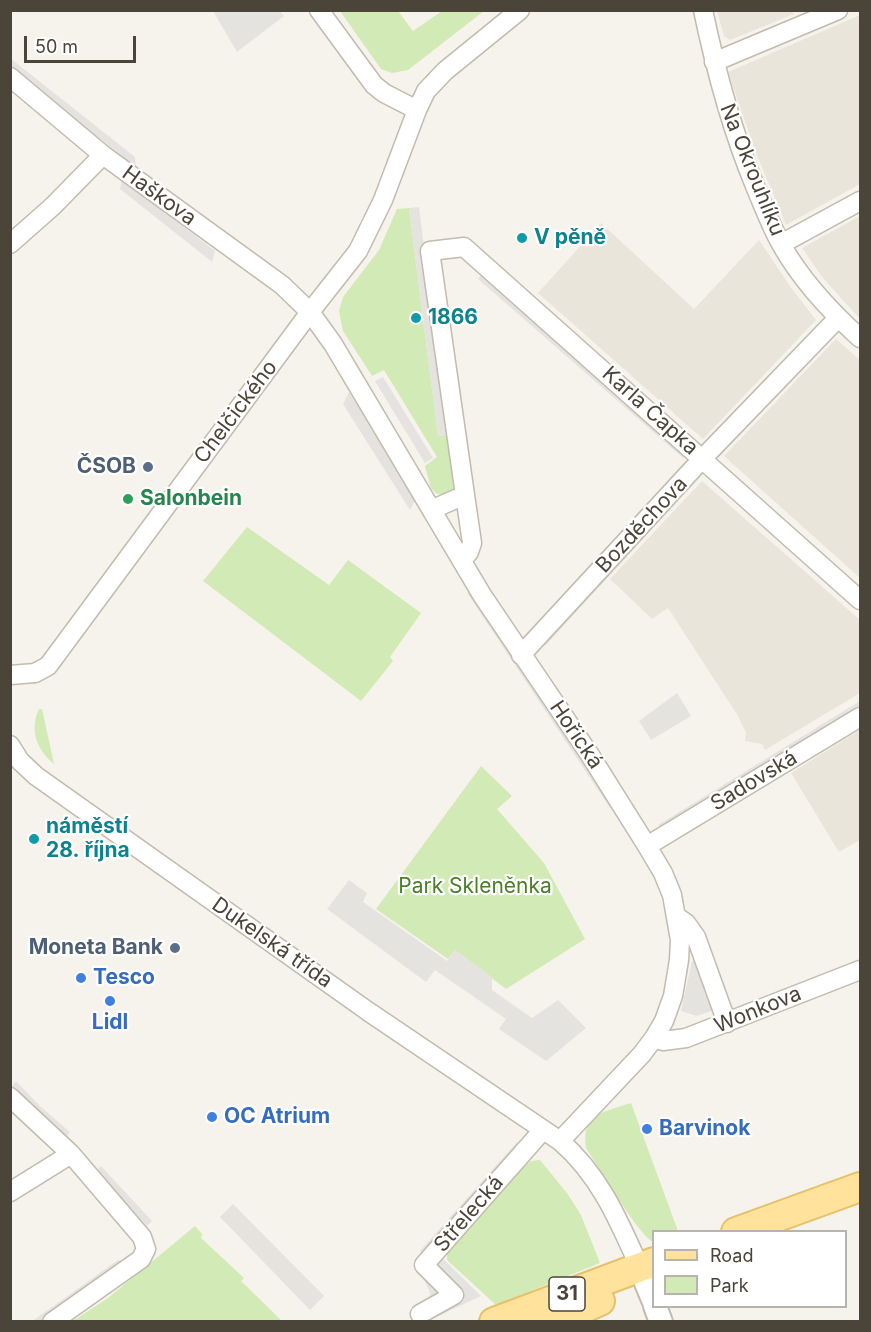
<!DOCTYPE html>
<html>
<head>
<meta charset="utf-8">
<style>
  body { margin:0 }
  #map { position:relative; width:871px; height:1332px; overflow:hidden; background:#f6f3ec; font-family:Inter,sans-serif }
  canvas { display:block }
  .frame { position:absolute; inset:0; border:12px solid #4b4439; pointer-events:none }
  .legend { position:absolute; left:652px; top:1230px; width:195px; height:78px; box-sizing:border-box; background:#fff; border:2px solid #b7b4b0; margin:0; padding:8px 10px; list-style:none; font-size:18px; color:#4b4439 }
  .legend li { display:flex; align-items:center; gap:12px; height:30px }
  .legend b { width:30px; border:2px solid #b7b4b0 }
  .scale { position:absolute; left:24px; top:36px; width:112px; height:27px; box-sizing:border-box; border:3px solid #4b4439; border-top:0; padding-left:8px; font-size:18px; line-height:21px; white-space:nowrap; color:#4b4439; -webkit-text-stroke:4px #fff; paint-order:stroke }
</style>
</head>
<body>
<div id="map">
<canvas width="871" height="1332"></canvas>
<div class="frame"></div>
<ul class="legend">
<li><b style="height:8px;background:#ffe39c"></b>Road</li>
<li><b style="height:16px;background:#d2eab5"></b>Park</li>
</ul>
<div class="scale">50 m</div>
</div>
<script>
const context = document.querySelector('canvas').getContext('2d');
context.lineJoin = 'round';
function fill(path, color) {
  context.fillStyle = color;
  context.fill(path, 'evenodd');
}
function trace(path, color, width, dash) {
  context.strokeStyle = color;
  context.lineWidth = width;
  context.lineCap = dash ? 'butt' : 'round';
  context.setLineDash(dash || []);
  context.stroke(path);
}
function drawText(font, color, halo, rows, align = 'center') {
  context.font = font + ' Inter,sans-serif';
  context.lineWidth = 4.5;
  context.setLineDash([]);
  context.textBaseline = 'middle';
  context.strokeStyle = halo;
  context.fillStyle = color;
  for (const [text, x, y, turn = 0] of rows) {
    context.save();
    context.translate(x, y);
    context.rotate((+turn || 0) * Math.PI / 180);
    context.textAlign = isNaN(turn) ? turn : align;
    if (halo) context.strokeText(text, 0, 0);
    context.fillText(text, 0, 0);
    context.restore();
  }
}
fill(new Path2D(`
  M717,11h75l2,3 -64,26 -6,-4z
  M860,15v169l-74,41 -30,-72 -28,-81z
  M860,216v103l-37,-41 -21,-30z
  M601,223l93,86 65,-69 33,49 24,31 -113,119 -165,-146z
  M836,339l24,21v218l-136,-122z
  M702,481l158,139v73l-95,57 -3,-6 -17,-3 1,-8 -8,-17 -70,-108 -16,11 -42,-40z
  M860,730v110l-21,12 -48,-79z`), '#eae5da');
fill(new Path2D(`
  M340,11h58l15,20 29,-20h42l-76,59 -16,3 -11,-4z
  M409,208l29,228 10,-1 8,49 -3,7 -8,4 -8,-1 -6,-6 -6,-22 12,-9 -53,-87 -12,6 -29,-45 -4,-20 4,-14 36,-47 18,-41z
  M247,527l82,58 19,-25 73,53 -31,44 3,4 -32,40 -158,-120z
  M39,709h3l12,55c-17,-14 -25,-34 -15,-55z
  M481,766l31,30 -15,13 47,54 41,76 -79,50 -51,-39 -7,9 -72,-50z
  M631,1103l47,128 -24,1 -1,10c-16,-9 -54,-75 -67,-94 -5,-35 18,-36 45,-45z
  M540,1160l27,33 14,22 19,48 -104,42 -49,-45v-8l76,-84 8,-7z
  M195,1226l7,8 -1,4 43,40 -3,3 41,40h-209l35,-23z`), '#d2eab5');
fill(new Path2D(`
  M213,11h67l4,5 -47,36z
  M10,58l125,99 1,10 -125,-98z
  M122,179l93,72 -3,11 -92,-73z
  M419,207l29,228 -10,1 -29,-228z
  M482,274l206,179 -5,5 -205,-179z
  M383,377l50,81 -8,5 -50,-82z
  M349,392l67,107 -6,11 -67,-106z
  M690,479l4,4 -148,162 -5,-5z
  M473,590l143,214 -6,4 -143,-215z
  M677,693l14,23 -40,24 -12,-19z
  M860,701v12l-190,117 -12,-5z
  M349,880l18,13 -4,9 84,59 8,-11 37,27v13l40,28 26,-18 28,28 -40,33 -47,-32 7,-10 -71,-49 -9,12 -99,-73z
  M692,961l8,2 17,46 -20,7 -16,-5z
  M16,1081l25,26 29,25 -5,7 -30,-27 -24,-25z
  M517,1142l5,5 -97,109 -5,-5z
  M101,1166l51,55 -5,5 -51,-55z
  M233,1204l91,92 -14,14 -90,-93z
  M436,1252l45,44 -53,25h-8l10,-26 -1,-5 -10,-20z
  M118,1260l13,3 -82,58 -18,1z`), '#e5e3e0');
const minor = new Path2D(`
  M319,10l55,75 10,8 33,17
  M703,10c13,62 28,118 52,176 8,19 16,40 26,58 20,36 49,67 79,94
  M714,62l124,-52
  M10,77l93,78 179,130 28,27 23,32 149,251 108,160 57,91 16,27 9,22 8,45 -1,20 -6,36 -9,25 -10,17 -12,16 -82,87
  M10,244l43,-38 50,-51
  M781,244l79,-43
  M433,509l32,-14 -35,-244 34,-4 396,353
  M462,560l7,-8 3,-9 -7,-48
  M521,655l182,-197 135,-140
  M10,675l25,-2 13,-7 262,-354 48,-61 25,-51 34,-90 9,-19 19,-20 75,-61
  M10,745l10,16 16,15 333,236 191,129c42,36 61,85 83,134
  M647,846l213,-129
  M677,917l9,6 10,14 31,86
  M654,1038l9,3 23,-3 174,-68
  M10,1097l61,57 71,83 4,12 -5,10 -89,63
  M10,1192l61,-38
  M420,1314l34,-19 -30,-30 119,-135`);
const tertiary = new Path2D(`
  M646,1283l8,19
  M655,1306l6,16`);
const primary = new Path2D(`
  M736,1232l124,-45
  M494,1322l160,-60
  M553,1322l47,-21`);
trace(minor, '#c2bbae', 21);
trace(tertiary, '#c2bbae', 26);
trace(primary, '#e6c16a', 32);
trace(minor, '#fff', 18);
trace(tertiary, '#fff', 22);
trace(primary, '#ffe39c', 28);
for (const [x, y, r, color] of [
  [522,238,6,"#0f9aa8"],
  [416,318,6,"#0f9aa8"],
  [148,467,6,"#5c6f8a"],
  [128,499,6,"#2e9e5b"],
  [34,839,6,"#0f9aa8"],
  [175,948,6,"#5c6f8a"],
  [81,978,6,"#3f7fe0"],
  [110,1001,6,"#3f7fe0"],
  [212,1117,6,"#3f7fe0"],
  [647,1129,6,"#3f7fe0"]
]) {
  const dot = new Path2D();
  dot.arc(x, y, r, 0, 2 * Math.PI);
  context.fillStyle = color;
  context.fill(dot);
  trace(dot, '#fff', 2);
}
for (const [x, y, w] of [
  [567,1294,36]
]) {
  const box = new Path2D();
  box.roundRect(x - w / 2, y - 17, w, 34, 4.5);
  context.fillStyle = '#fff';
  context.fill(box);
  trace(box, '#4b4439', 1.5);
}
drawText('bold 20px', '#4b4439', null, [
  ["31",567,1294]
]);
drawText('21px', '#4b4439', '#fff', [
  ["Na Okrouhlíku",752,170,68],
  ["Haškova",159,196,36],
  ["Karla Čapka",650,411,42],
  ["Chelčického",236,412,-53],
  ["Bozděchova",642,525,-47],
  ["Hořická",576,735,56],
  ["Sadovská",754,781,-31],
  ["Dukelská třída",272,943,35],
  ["Wonkova",758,1010,-22],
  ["Střelecká",469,1214,-49]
]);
drawText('bold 21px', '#0d838f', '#fff', [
  ["V pěně",534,238],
  ["1866",428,318],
  ["náměstí",46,827],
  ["28. října",46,851]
], 'left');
drawText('bold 21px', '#4e5e75', '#fff', [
  ["ČSOB",136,467],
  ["Moneta Bank",163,948]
], 'right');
drawText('bold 21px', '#27864d', '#fff', [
  ["Salonbein",140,499]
], 'left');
drawText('21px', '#4a7f2a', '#fff', [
  ["Park Skleněnka",475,887]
]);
drawText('bold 21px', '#366cbe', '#fff', [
  ["Tesco",93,978],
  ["Lidl",110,1023,"center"],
  ["OC Atrium",224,1117],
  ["Barvinok",659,1129]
], 'left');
</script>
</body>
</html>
